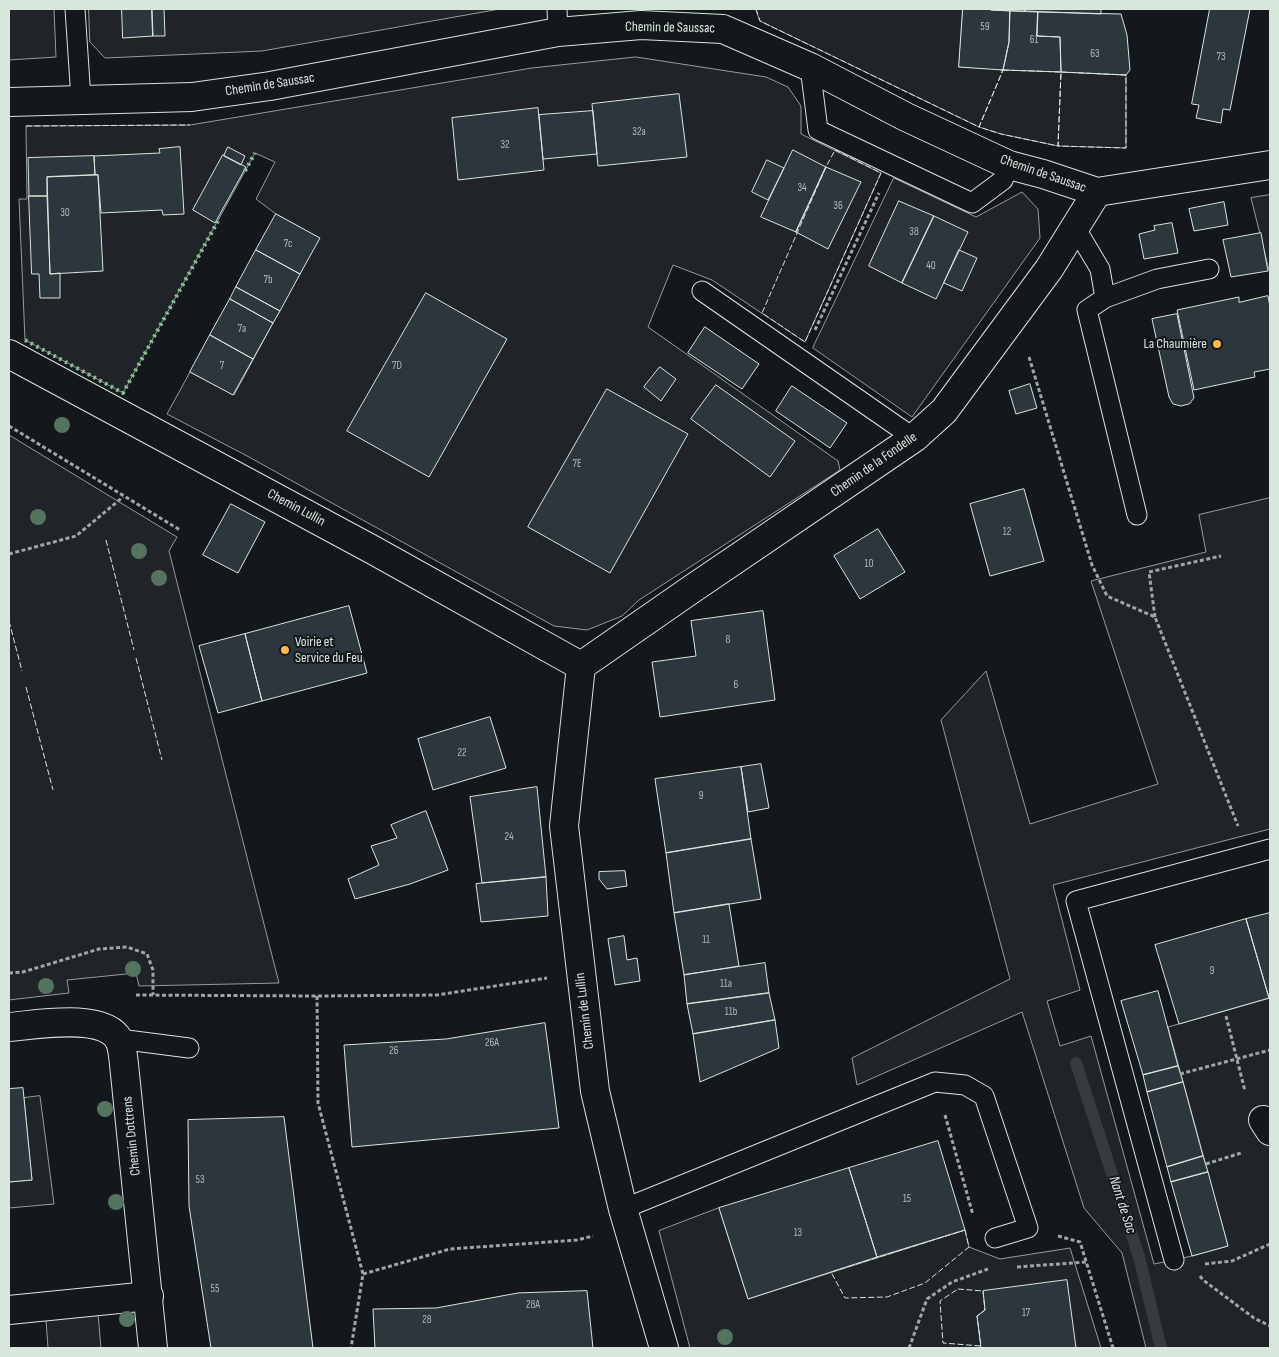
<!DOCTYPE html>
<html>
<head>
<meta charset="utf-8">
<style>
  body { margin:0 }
  #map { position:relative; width:1279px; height:1357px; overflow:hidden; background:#14181c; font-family:"Sofia Sans Condensed",sans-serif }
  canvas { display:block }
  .frame { position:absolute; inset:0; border:10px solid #d8e6dc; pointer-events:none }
</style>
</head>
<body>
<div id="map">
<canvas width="1279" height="1357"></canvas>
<div class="frame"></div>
</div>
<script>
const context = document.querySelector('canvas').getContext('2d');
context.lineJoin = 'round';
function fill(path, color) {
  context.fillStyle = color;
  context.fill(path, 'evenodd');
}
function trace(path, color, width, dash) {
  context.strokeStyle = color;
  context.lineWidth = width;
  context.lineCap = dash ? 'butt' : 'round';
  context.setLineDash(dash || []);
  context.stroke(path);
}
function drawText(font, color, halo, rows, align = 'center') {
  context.font = font + ' "Sofia Sans Condensed",sans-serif';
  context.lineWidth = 4;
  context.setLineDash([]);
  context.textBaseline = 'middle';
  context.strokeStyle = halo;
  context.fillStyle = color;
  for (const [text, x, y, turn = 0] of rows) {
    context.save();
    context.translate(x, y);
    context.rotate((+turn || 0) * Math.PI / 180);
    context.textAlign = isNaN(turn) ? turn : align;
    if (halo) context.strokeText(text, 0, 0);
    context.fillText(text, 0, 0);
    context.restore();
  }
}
const green = new Path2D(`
  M9,9h45l2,48 -47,3z
  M89,9h411l-238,42 -157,7 -15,-16z
  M756,9h207l-4,58 167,8v73l-68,-2 -57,-12 -22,-7 -219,-106z
  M636,57l130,20 22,10 13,19v28l80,39 -76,169 -93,-62 -39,-15 -25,62 190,134 2,9 -201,130 -17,16 -35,14 -33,-4 -305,-169 -82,-43 23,-42 44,23 85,-157 -43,-24 -20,-15 19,-37 -20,-9 -132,240 -98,-53 -6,-141h8l-1,-73 164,-1 342,-57z
  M894,178l82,39 46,-25 16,17 2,29 -128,179 -99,-69z
  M1270,195v79l-19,-76z
  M9,435l168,102 -8,14 110,432 -140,3 -3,-13 -69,7 2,13 -60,7z
  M1270,498v331l-217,56 27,105 -33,11 13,45 31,-10 63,228 38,-8 36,-10 -60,-219 102,-29v350h-124l-24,-95 -38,-45 -62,-196 -165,73 -5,-27 158,-79 -69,-259 45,-49 44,153 128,-40 -67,-203 115,-29 -7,-37z
  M40,1096l14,108 -45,4v-26l23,-2 -8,-82z
  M719,1208l29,91 217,-69 4,17 31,12 70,-11 31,100h-411l-31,-117z
  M98,1314l3,34h-53l-2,-28z`);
fill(green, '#202428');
trace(green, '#939e99', 1);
trace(new Path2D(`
  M1076,1063l63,194 22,91`), '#363b3e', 12);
const building = new Path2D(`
  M122,9h30l1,27 -30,2z
  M152,9h12l1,27h-12z
  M963,9h28v1l19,1 -1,31 -6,28 -44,-3z
  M991,9h34v2l-34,-1z
  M1025,9h76v5l-76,-3z
  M1210,9h40l-20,101 -7,-1 -2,14 -25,-5 3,-13 -7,-1z
  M1010,11l28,1 -1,24 23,1 1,35 -58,-2 6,-28z
  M1038,12l83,2 6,21 3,35 -4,5 -65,-3 -1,-35 -23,-1z
  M679,94l8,63 -89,9 -6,-62z
  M538,108l6,62 -86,10 -6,-62z
  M593,111l4,43 -54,5 -4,-44z
  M180,147l4,67 -21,1 -1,-5 -61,3 -3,-38h-3l-1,-19 66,-3 -1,-4z
  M228,147l17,9 -4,9 -17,-9z
  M793,150l33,17 -30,65 -35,-15z
  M223,155l23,12 -31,56 -22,-13z
  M94,156l1,19 -48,2v19h-18l-1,-38z
  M767,160l17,8 -16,32 -16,-8z
  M826,167l35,15 -33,67 -32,-17z
  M98,175l5,96 -53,3 -3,-97z
  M29,196h18l3,78 10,-1v25h-20l-1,-24h-7z
  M899,201l35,15 -32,67 -33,-17z
  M1224,202l4,23 -34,6 -5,-22z
  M276,214l44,24 -20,36 -44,-24z
  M934,216l34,16 -32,67 -34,-16z
  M1172,223l6,30 -34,6 -5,-25 16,-4 -1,-4z
  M1261,233l7,38 -37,6 -8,-37z
  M256,250l44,24 -20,37 -44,-24z
  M959,250l18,8 -15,33 -18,-8z
  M236,287l44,24 -7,12 -43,-24z
  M426,293l81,46 -78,138 -82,-46z
  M1268,296l2,11v62l-16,3 1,5 -61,13 -17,-80 62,-13v5z
  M230,299l43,24 -20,36 -43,-24z
  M1177,314l17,84 -5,6 -8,2 -8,-2 -4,-7 -17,-78z
  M705,327l54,37 -17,25 -54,-36z
  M210,335l43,24 -20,36 -43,-23z
  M660,367l16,12 -15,22 -17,-14z
  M1030,384l7,24 -21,6 -7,-23z
  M716,385l79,56 -25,36 -79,-58z
  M792,386l55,37 -17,25 -54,-37z
  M607,389l81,45 -78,139 -82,-46z
  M1024,489l20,72 -54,15 -20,-72z
  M231,504l34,18 -27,51 -35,-18z
  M878,529l27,43 -45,27 -26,-43z
  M349,606l18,67 -105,28 -17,-67z
  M763,611l12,89 -115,17 -8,-55 44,-6 -5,-35z
  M245,634l17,67 -44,12 -19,-67z
  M490,717l16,51 -73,22 -15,-51z
  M761,764l8,44 -21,4 -7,-45z
  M741,767l10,72 -85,14 -11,-74z
  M537,787l9,90 -64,6 -12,-86z
  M426,811l22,59 -38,14 -55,15 -7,-20 31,-14 -8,-19 26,-8 -6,-13z
  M751,839l10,60 -87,14 -8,-60z
  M625,871l2,15 -20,3 -8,-10v-7z
  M546,877l2,39 -67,6 -5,-38z
  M729,904l10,62 -55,9 -10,-62z
  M1270,913v85h-1l-23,-79z
  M1246,919l23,79 -90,26 -24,-79z
  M624,936l3,24 10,-2 3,23 -25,4 -7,-46z
  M765,963l4,30 -82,11 -3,-29z
  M1158,991l20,75 -35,9 -22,-74z
  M769,993l6,27 -82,14 -6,-30z
  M775,1020l4,28 -79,34 -7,-48z
  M545,1023l14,105 -207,19 -8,-102 102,-6z
  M1178,1066l5,16 -36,10 -4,-17z
  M1183,1082l20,74 -36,11 -20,-75z
  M23,1088l9,92 -23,2v-93z
  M284,1117l29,231h-102l-22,-142 -1,-86z
  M938,1141l27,89 -88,27 -28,-89z
  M1203,1156l5,16 -37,10 -4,-15z
  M849,1168l28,89 -129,42 -29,-91z
  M1208,1172l20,74 -36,10 -21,-74z
  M1067,1280l9,68h-95l-4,-32 8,-6 -2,-19z
  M587,1291l6,57h-218l-2,-39 63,-1 82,-15z`);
fill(building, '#2c363c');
trace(building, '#d8e6dc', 1);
const service = new Path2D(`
  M75,9l6,90
  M557,9l1,23
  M810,67l8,63 154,73 31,-23 6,-15
  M1075,227l25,42 5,29 -18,12 50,205
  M702,291l212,147
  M1105,298l52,-19 52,-10
  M119,1039l70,9
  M623,1209l312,-127 30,3 19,11 44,132 -33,10
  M1174,1260l-98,-359 194,-52`);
const pedestrian = new Path2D(`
  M1263,1120l7,11
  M9,1310l140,-14`);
const minor = new Path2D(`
  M9,102l183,-5 78,-11 288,-54 83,-7 82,4 87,38 96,50 103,48 34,9 54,18 173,-27
  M9,354l364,196 208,116
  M581,666l108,-75 225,-153 30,-27 105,-142 48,-77
  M581,666l-17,160 31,265 28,118 41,139
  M9,1027c26,-2 95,-15 110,13 4,7 5,25 6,34l28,274`);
trace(service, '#d8e6dc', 21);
trace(pedestrian, '#d8e6dc', 30);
trace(minor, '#d8e6dc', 30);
trace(new Path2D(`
  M815,330l64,-137
  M1029,357l63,208 15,31 48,21 83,209
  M9,426l171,104
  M9,554l67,-18 47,-39
  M1155,617l-6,-45 72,-16
  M9,973l14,-1 76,-23 28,-2 20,7 6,16v25
  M136,995l181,1 120,-1 110,-17
  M317,996l1,107 45,171 -12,74
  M1226,1016l19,75
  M1180,1074l90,-24
  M945,1115l28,100
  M1206,1164l35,-11
  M1058,1236l22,6 33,106
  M1205,1264l27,-3 38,-17
  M1017,1267l69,-5
  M363,1274l87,-25 127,-9 16,-4
  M1200,1276l3,4 51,38 16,8
  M909,1348l18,-49 25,-17 36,-13`), '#9da8a2', 3, [4, 2.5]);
trace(service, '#14181c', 19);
trace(pedestrian, '#14181c', 28);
trace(minor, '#14181c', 28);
trace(new Path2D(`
  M245,171l10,-18
  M25,340l98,53 95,-172`), '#8ac095', 4, [2.5, 4]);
trace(new Path2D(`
  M756,9l4,12 219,106 24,-57h-3
  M1003,70l58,2 -3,74 -57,-12 -22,-7z
  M1061,72l65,3v73l-68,-2z
  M26,126l164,-1
  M835,150l46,23 -76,169 -43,-29 64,-146z
  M106,540l28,110
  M9,621l13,50
  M136,658l26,102
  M26,687l27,103
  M965,1230l4,17 -44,36 -38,14 -42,1 -14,-26z
  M958,1289l25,2 2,19 -8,6 4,30 -38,-3 -3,-42z`), '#d8e6dc', 1, [6, 2.5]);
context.fillStyle = '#55745f';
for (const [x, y] of [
  [62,425],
  [38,517],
  [139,551],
  [159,578],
  [133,969],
  [46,986],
  [105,1109],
  [116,1202],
  [127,1319],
  [725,1337]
]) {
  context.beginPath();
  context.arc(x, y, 8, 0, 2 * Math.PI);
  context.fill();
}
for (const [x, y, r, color] of [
  [1217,344,5,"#ffb74d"],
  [285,650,5,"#ffb74d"]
]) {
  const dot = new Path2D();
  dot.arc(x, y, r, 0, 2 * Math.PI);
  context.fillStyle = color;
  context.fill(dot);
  trace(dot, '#14181c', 2);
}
drawText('11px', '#adbab4', null, [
  ["59",985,27],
  ["61",1034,40],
  ["63",1095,54],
  ["73",1221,57],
  ["32a",639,132],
  ["32",505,145],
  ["34",802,188],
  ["36",838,206],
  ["30",65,213],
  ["38",914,232],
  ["7c",288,244],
  ["40",931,266],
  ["7b",268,280],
  ["7a",242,329],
  ["7",222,366],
  ["7D",397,366],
  ["7E",577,464],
  ["12",1007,532],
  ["10",869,564],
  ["8",728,640],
  ["6",736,685],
  ["22",462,753],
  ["9",701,796],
  ["24",509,837],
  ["11",706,940],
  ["9",1212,971],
  ["11a",726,984],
  ["11b",731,1012],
  ["26A",492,1043],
  ["26",394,1051],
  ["53",200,1180],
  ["15",907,1199],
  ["13",798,1233],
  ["55",215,1289],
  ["28A",533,1305],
  ["17",1026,1313],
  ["28",427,1320]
]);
drawText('14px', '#d8e6dc', '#14181c', [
  ["Chemin de Saussac",670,28,1],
  ["Chemin de Saussac",270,85,-9],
  ["Chemin de Saussac",1043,174,19],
  ["Chemin de la Fondelle",874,465,-35],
  ["Chemin Lullin",296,508,28],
  ["Chemin de Lullin",585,1011,-97],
  ["Chemin Dottrens",132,1136,-96]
]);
drawText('14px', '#d8e6dc', '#14181c', [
  ["La Chaumière",1207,344],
  ["Voirie et",295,642,"left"],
  ["Service du Feu",295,658,"left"]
], 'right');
drawText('italic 15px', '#d8e6dc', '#14181c', [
  ["Nant de Sac",1122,1205,72]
]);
</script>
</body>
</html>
